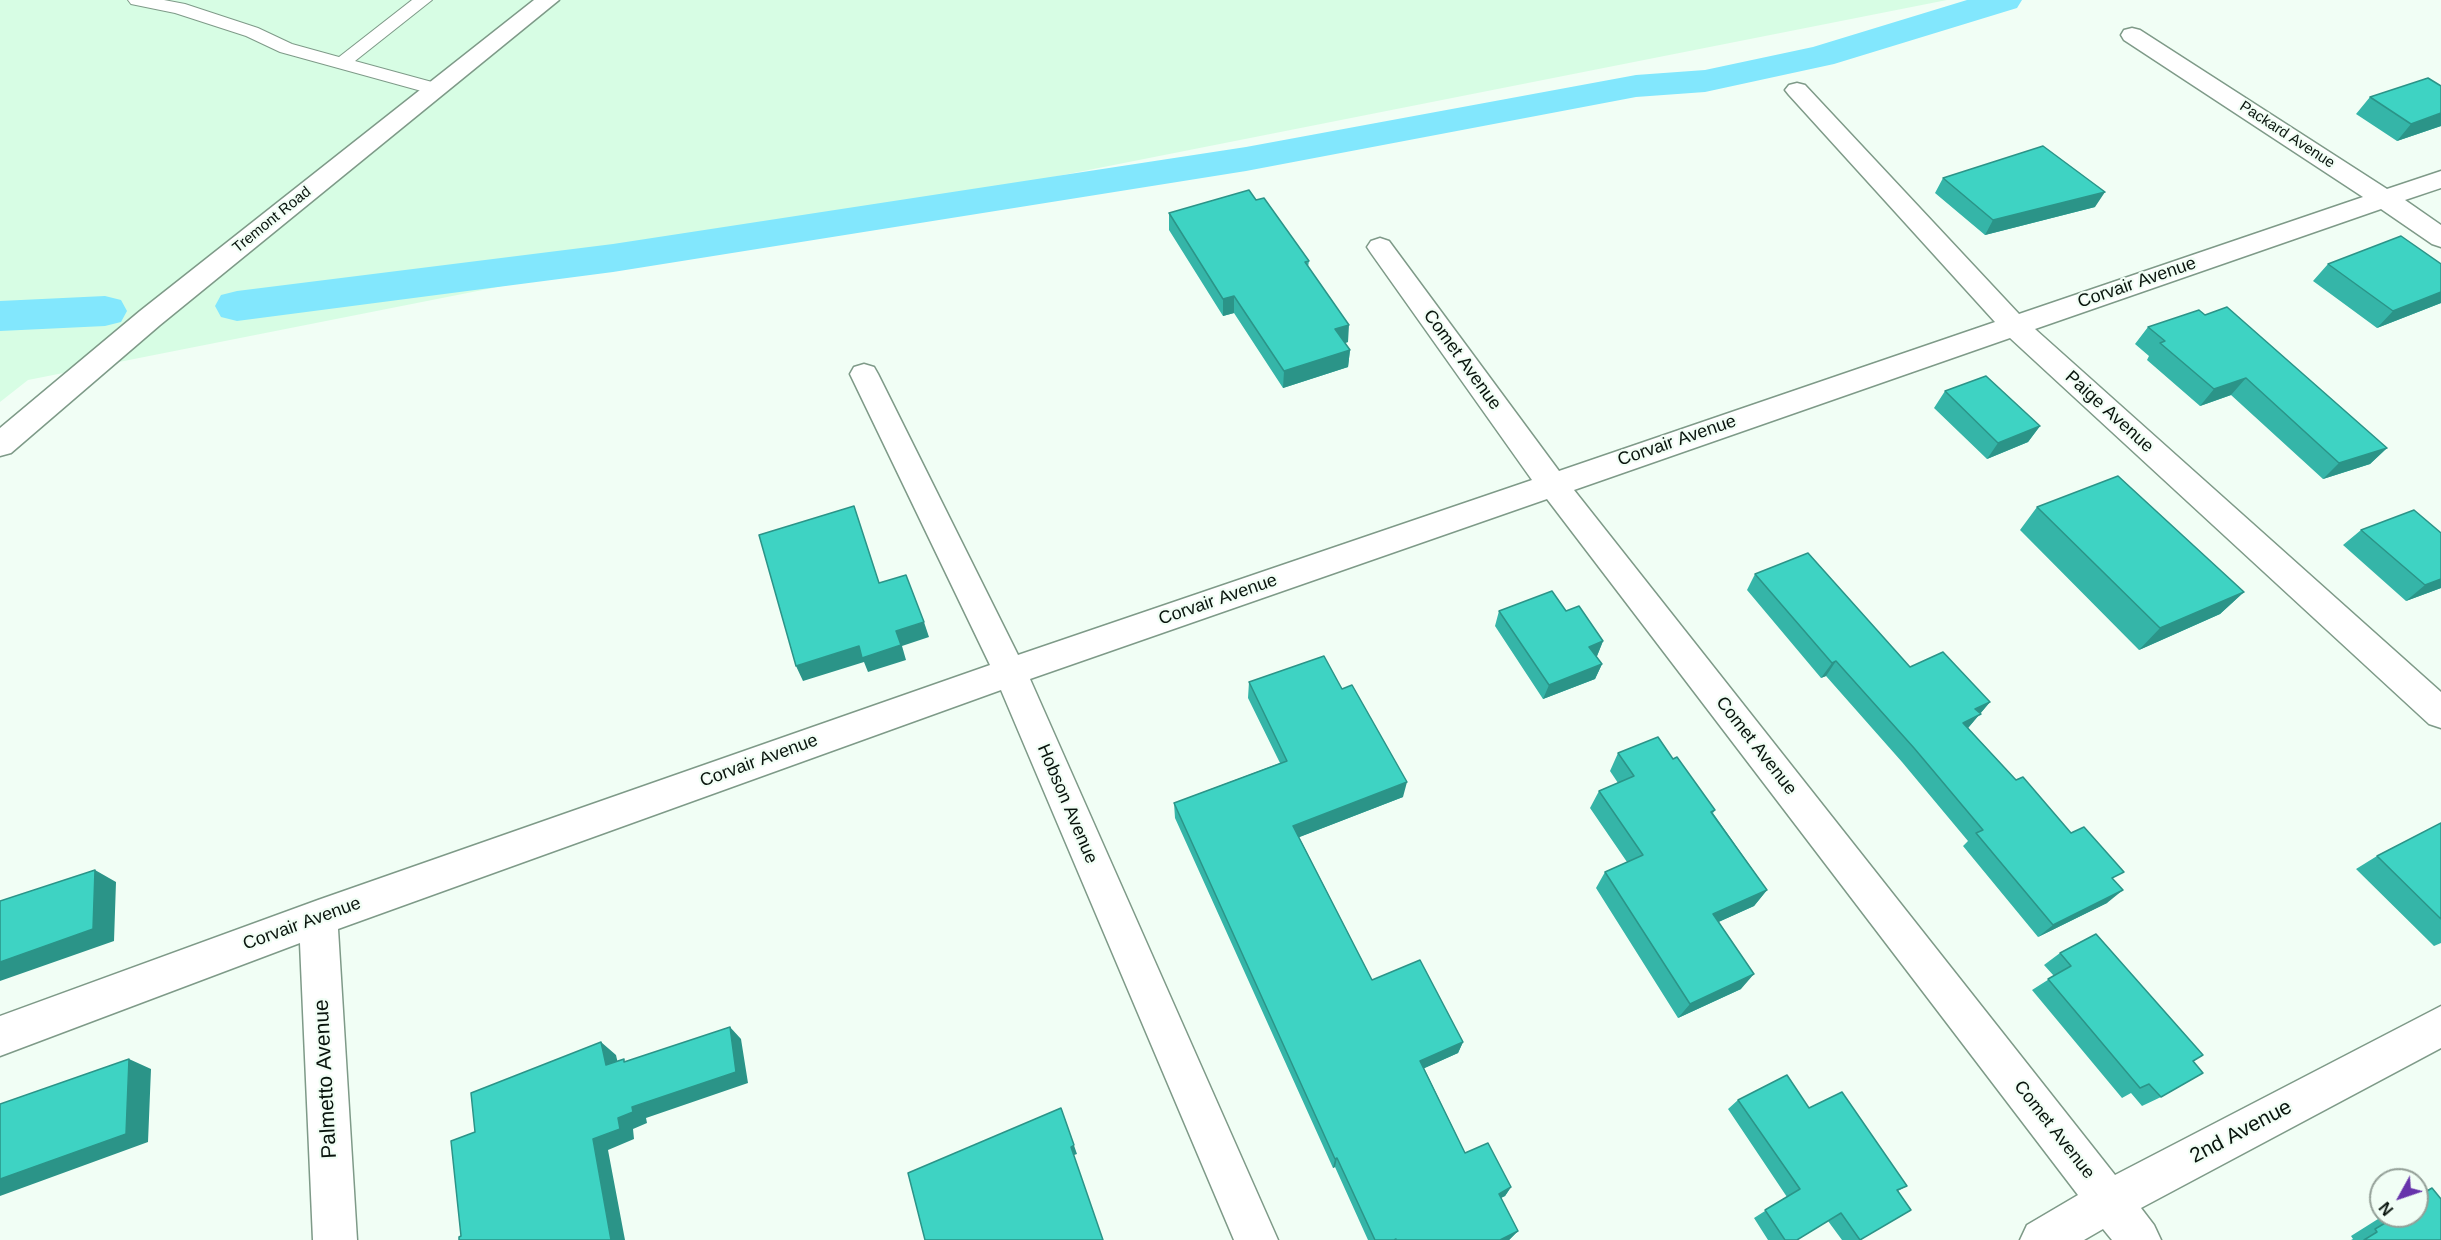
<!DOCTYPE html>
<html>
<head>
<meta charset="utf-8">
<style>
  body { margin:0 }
  #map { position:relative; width:2441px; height:1240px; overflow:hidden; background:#f1fef5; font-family:Arial,sans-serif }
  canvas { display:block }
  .north { position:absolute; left:2369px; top:1168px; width:60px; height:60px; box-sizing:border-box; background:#f1fef5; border:2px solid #94a098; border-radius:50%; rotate:230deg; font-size:16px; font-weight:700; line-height:24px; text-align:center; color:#09140d }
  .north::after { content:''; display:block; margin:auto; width:21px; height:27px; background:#6734ab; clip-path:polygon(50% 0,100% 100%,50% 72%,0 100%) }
</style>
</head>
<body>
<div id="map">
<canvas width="2441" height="1240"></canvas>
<div class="north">N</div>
</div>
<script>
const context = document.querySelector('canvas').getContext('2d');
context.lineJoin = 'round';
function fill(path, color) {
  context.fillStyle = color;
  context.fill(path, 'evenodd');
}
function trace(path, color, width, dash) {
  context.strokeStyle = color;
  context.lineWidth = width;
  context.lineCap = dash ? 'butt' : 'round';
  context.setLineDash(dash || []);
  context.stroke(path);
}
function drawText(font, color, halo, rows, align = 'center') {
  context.font = font + ' Arial,sans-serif';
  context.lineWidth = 4.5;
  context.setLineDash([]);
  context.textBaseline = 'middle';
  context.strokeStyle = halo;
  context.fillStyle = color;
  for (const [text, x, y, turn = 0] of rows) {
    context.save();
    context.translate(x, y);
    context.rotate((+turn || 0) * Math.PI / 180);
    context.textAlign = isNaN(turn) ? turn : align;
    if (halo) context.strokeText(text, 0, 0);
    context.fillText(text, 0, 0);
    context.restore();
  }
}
fill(new Path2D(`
  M0,0h1947l-1919,380 -28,22z`), '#d7fde4');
fill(new Path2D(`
  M1967,0h55l-5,8 -183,56 -129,28 -69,5 -390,74 -633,101 -376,49 -16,-4 -6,-11 6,-11 16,-4 376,-47 633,-97 390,-72 69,-5 108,-23z
  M105,296l16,4 6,11 -6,11 -16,4 -105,5v-30z`), '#82e7fd');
const lane = new Path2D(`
  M128,0h36l21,4 73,24 34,16 47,13 73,-57h20l-77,61 88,24 2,4 -2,4 -7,2 -156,-43 -34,-16 -71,-23 -44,-9z`);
const street = new Path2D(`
  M2132,28l8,2 247,159 54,-18v17l-36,12 36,25v22l-9,-3 -51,-35 -346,120 406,363v36l-12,-4 -419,-386 -436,152 541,685 326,-169v42l-300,160 13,17 7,15h-49l-9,-11 -19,11h-64l7,-15 51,-30 -531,-696 -517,180 248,561h-44l-233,-550 -663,239 19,311h-44l-13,-297 -300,113v-40l318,-116 672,-235 -140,-291 4,-7 10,-3 10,3 4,7 140,281 514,-175 -161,-227 -4,-6 4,-6 9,-3 9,3 170,230 436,-149 -206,-227 -4,-5 4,-5 8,-2 8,2 214,229 344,-117 -239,-157 -3,-5 3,-5z`);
const secondary = new Path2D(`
  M534,0h25l-399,325 -149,128 -11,3v-28l140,-117z`);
trace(lane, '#7e9a88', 2);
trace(street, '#7e9a88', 3);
trace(secondary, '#7e9a88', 3);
fill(lane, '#fff');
fill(street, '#fff');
fill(secondary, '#fff');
fill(new Path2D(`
  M2370,97l71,29 -44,15 -41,-27z
  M1943,178l152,29 -110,28 -50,-42z
  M1256,200l53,61 -1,6 40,75 -3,1 5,7 -2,17 -65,21 -49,-75 -11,3 -54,-86v-17z
  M2328,264h113v39l-64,25 -64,-47z
  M2205,315l182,133 -17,16 -47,15 -92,-84 -31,11 -53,-46 2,-4 -14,-12 13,-17z
  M1945,391l95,35 -12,16 -41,17 -53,-51z
  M2037,507l207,85 -24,22 -81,36 -119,-120z
  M2361,530l80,3v55l-35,13 -63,-56z
  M1755,574l155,93 80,35 -22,26 48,52 55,53 43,47 -7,23 -69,34 -75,-91 5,-5 -66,-79 -76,-86 -5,2 -74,-88z
  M1499,611h67l37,30 -6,15h-1l6,8 -7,15 -52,20 -48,-73z
  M1249,682l154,115 -104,40 73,143 91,62 -5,11 -34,15 41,85 46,34 -6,9 -4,2 17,33 -9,9h-141l-33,-73 -2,1 -158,-350 -1,-15 106,-40 -32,-65z
  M1618,753l55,6 42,51 -2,3 54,77 -13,16 -36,16 23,67 -63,29 -82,-130 9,-16 22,-10 -37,-54 9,-17 19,-8 -8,-12z
  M2441,823v120l-7,3 -78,-77 21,-13z
  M2060,953l133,108 -32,36 -19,9 -11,-13 -9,5 -90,-108 22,-14 -10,-11z
  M1738,1100l71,8 98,78 -9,5 13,19 -52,30h-17l-14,-19 -31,19h-29l-14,-22 33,-21 -59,-88z
  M2432,1188l9,52h-90l2,-1 -2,-3 27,-17 -3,-5 6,-4v6h36v-23z`), '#35b5a8');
fill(new Path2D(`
  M2441,113v13l-44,15 14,-17z
  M2105,192l-10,15 -110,28 8,-15z
  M2441,292v11l-64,25 16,-17z
  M1234,296v17l-11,3v-17z
  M1349,325l-1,17 -15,4 2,-17z
  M1350,350l-2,17 -65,21 1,-17z
  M2246,378l-15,17 -31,11 14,-17z
  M2040,426l-12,16 -41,17 11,-16z
  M2387,448l-17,16 -47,15 16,-16z
  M2441,579v9l-35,13 19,-16z
  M2244,592l-24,22 -81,36 21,-22z
  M924,622l5,15 -27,9 4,14 -38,12 -4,-10 -61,19 -7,-15 63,-20 37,-15z
  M1603,641l-6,15 -14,6 6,-15z
  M1836,661l-10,15 -5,2 11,-15z
  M1602,664l-7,15 -52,20 6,-14z
  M1990,702l-22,26 -18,9 25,-28z
  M1407,782l-4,15 -111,43 1,-14z
  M95,870l21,12 -2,59 -114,40v-19z
  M1767,890l-13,16 -53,24 12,-16z
  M2123,890l-16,13 -69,34 15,-12z
  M1754,974l-13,15 -63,29 12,-14z
  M730,1027l11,12 7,44 -102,35 1,5 -14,6 1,10 -26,11 17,90h-14l-18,-101z
  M601,1042l15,13 5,22 -15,-12z
  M1463,1042l-5,11 -42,19 4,-11z
  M129,1059l22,10 -3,73 -148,54v-17z
  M1061,1108l16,46 -3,1 -3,-8z
  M1337,1158l-2,9 -2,1 2,-9z
  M1511,1187l-6,9 -13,6 7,-8z
  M1518,1231l-9,9h-9z`), '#2b9488');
const building = new Path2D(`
  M2428,78l13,8v27l-30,11 -41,-27z
  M2043,146l62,46 -112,28 -50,-42z
  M1249,190l7,10 8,-2 45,63 -4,1 44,63 -14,4 15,21 -66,21 -50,-75 -11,3 -54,-86z
  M2401,236l40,28v28l-48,19 -65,-47z
  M2227,307l160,141 -48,15 -93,-85 -32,11 -54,-46 5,-2 -17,-14 51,-17 6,5z
  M1986,376l54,50 -42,17 -53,-52z
  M2118,476l126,116 -84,36 -123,-121z
  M854,506l25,77 27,-8 18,47 -28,9 5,14 -39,13 -3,-12 -63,20 -37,-131z
  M2414,510l27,23v46l-16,6 -64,-55z
  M1808,553l102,114 33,-15 47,50 -15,7 6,5 -18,9 53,57 7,-3 48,56 13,-6 40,45 -12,6 11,12 -70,35 -77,-92 7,-3 -69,-82 -78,-87 -4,2 -77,-89z
  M1552,591l14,20 13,-5 24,35 -14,6 13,17 -53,21 -50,-74z
  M1324,656l18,33 10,-4 55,97 -114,44 79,154 48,-20 43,82 -43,19 45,92 23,-10 23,44 -12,7 19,37 -18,9h-104v-1l-2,1h-19l-38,-82 -2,1 -161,-356 113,-42 -38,-79z
  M1658,737l15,22 4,-2 38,53 -4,2 56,78 -54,24 41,60 -64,30 -85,-132 38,-17 -44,-64 35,-15 -16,-23z
  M2441,823v96l-64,-63z
  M95,870l-2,59 -93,33v-61z
  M2096,934l107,121 -10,6 10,12 -42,24 -12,-13 -9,4 -92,-109 23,-13 -11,-13z
  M730,1027l6,45 -104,35 1,5 -15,6 2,11 -27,10 18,101h-152v-3l2,-1 -10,-95 24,-9 -4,-39 130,-51 5,23 18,-6v3z
  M129,1059l-3,75 -126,45v-75z
  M1787,1075l22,33 33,-16 65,94 -10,4 14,20 -51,30 -19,-27 -44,27h-12l-20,-30 35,-21 -62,-89z
  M1061,1108l13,37 -3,2 32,93h-178l-17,-67z
  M2432,1188l9,11v41h-77l13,-8 -2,-3 22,-13h20v-19z`);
fill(building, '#3ed3c3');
trace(building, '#2b9488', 1.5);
drawText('15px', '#09140d', '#f1fef5', [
  ["Packard Avenue",2287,135,33],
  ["Tremont Road",272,220,-39]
]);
drawText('18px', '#09140d', '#f1fef5', [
  ["Corvair Avenue",2137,283,-19],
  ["Comet Avenue",1462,360,54],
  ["Paige Avenue",2109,412,42],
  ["Corvair Avenue",1677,441,-19],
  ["Corvair Avenue",1218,600,-19],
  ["Comet Avenue",1756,746,52],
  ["Corvair Avenue",759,761,-20],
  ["Hobson Avenue",1067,804,67],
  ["Corvair Avenue",302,924,-20],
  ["Comet Avenue",2054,1130,52]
]);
drawText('21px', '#09140d', '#f1fef5', [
  ["Palmetto Avenue",326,1079,-93],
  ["2nd Avenue",2241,1132,-28]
]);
</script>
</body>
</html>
